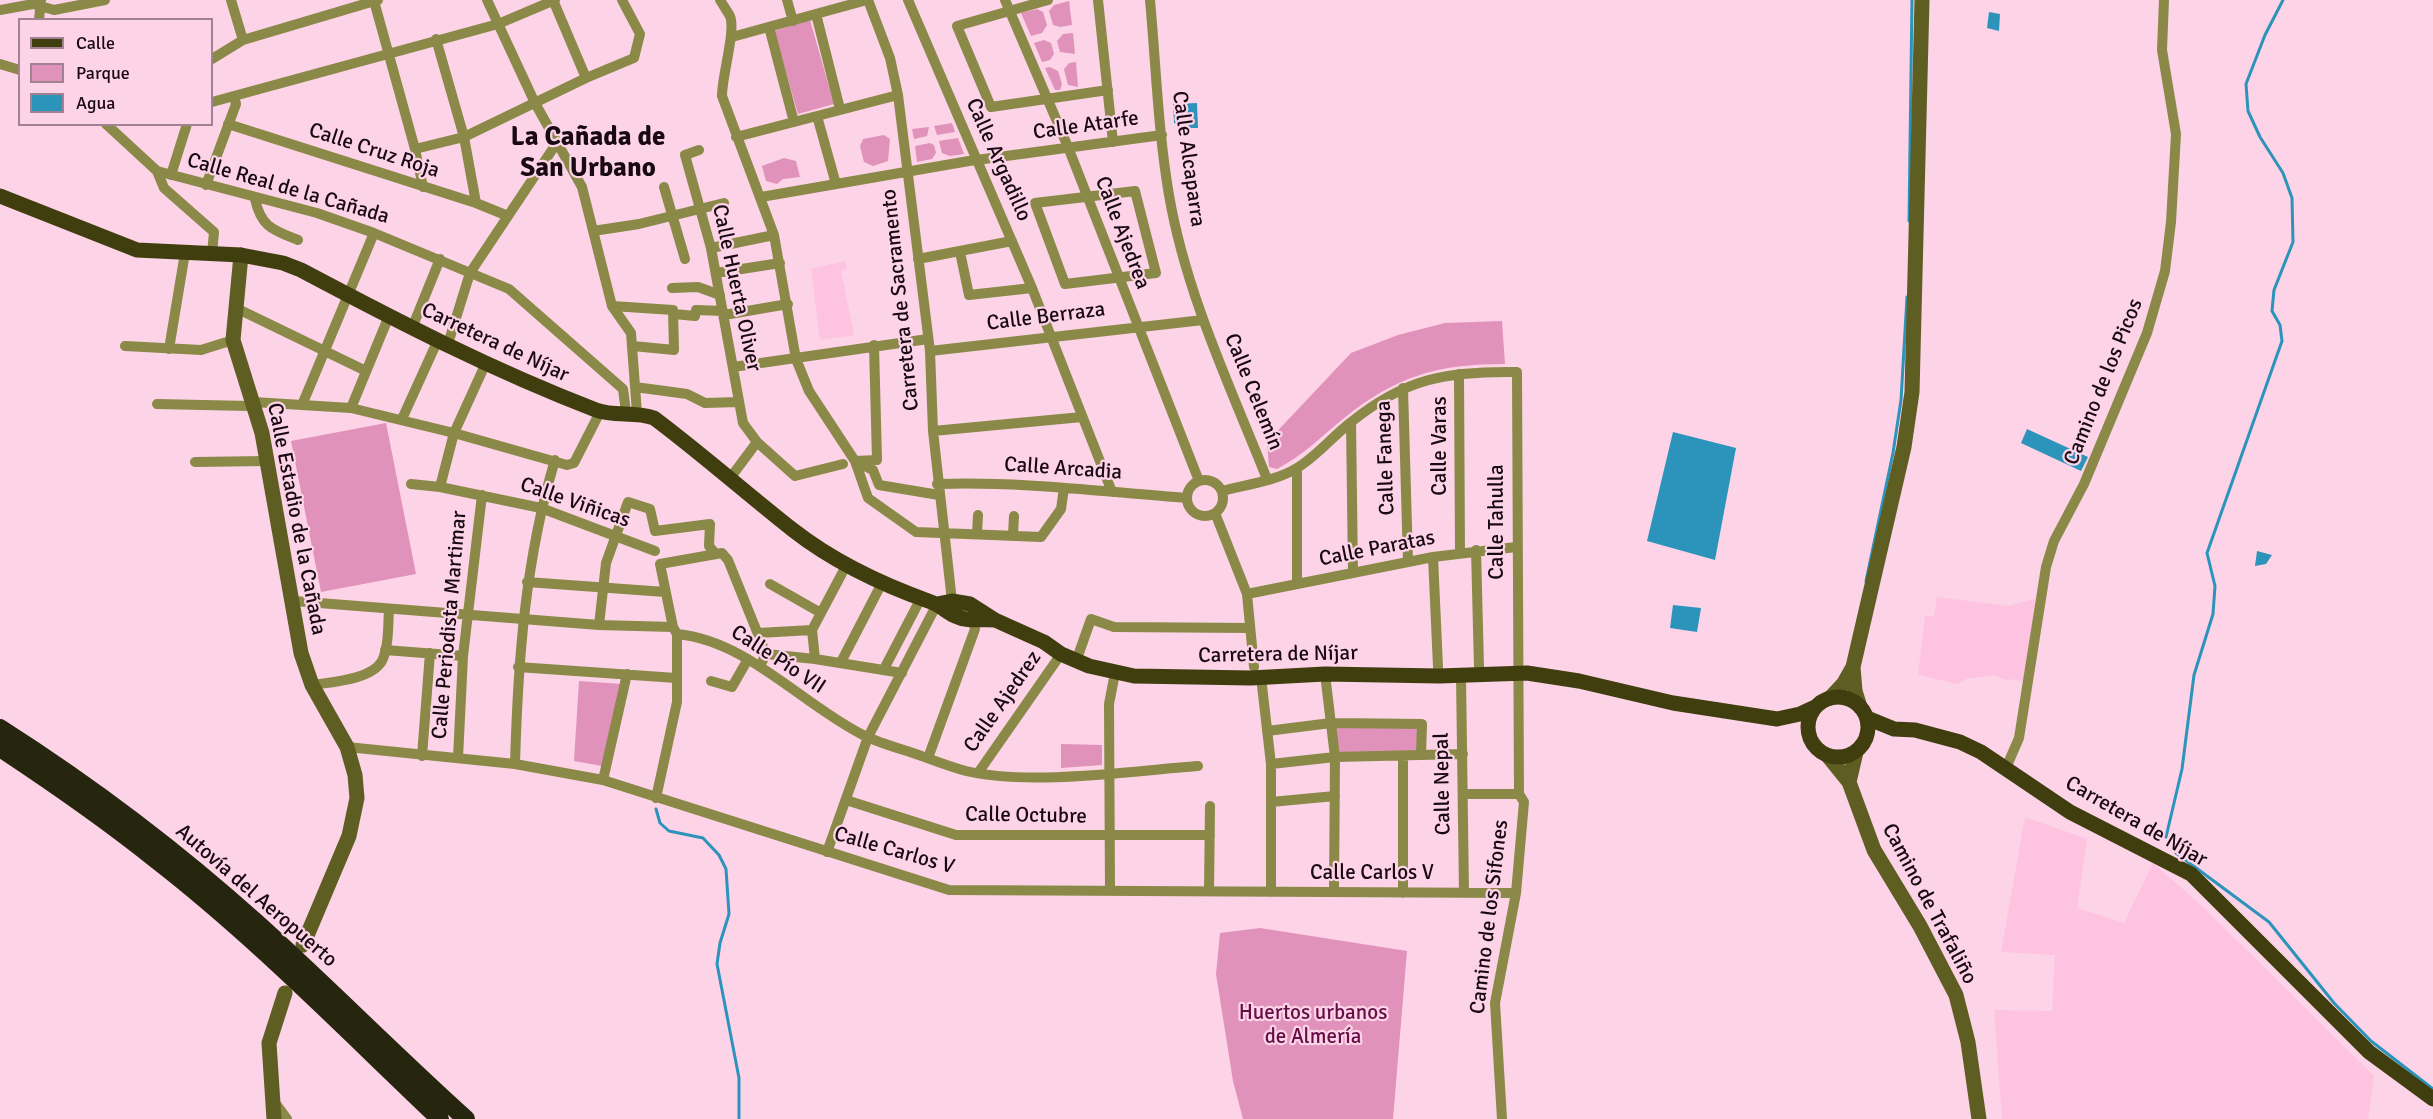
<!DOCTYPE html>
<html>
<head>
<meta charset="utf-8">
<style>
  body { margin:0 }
  #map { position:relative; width:2433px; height:1119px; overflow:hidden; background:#fcd3e7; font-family:Signika,sans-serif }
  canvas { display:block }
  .legend { position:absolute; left:18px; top:18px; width:195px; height:108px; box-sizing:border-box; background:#fcd3e7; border:2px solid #a18292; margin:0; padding:8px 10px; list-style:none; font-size:18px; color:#190912 }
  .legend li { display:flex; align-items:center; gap:12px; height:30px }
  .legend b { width:30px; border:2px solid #a18292 }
</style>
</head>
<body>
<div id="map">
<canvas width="2433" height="1119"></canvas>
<ul class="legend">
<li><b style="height:8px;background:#403e0f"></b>Calle</li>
<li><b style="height:16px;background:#e092bb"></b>Parque</li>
<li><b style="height:16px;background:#2c94ba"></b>Agua</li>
</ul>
</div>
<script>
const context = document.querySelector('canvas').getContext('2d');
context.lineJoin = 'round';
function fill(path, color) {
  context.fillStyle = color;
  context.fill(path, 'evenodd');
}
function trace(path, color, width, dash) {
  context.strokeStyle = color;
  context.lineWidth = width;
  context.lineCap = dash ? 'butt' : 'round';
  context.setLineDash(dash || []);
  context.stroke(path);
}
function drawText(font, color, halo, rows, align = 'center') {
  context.font = font + ' Signika,sans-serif';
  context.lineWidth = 4.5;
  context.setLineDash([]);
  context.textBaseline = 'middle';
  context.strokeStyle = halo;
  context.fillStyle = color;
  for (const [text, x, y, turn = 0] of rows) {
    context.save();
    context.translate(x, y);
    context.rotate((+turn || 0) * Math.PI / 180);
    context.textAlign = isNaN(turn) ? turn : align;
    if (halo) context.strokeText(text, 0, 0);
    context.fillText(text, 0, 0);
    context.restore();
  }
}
fill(new Path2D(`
  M845,261l2,8 -6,2 13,64 -34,5 -9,-71z
  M1937,597l71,9 27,-7 -9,83 -16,-3 -1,2 -16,-6 -27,4 -8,5 -40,-9 7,-59h9z
  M2025,817l62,22 -10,69 47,15 29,-60 49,43 172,170 -6,43h-366l-8,-109 58,1 3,-56 -54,-3z`), '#fdc3e0');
fill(new Path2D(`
  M1069,1l3,24 -12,2 -7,-2 -4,-14 5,-6z
  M1037,9l6,3 4,13 -5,8 -11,3 -10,-23z
  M810,20l24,84 -36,10 -24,-83z
  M1073,33l2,21 -15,-2 -3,-11 6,-7z
  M1044,40l7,3 3,11 -4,6 -8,2 -8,-19z
  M1076,62l2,25 -10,-2 -4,-16 5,-6z
  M1050,67l8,4 4,13 -2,6h-5l-10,-22z
  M952,123l3,9 -18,3 -3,-9z
  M929,127l-2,9 -13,3 -2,-10z
  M884,135l6,4 -2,22 -15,5 -9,-4 -4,-16 3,-7z
  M958,138l6,16 -14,2 -8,-3 -3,-12z
  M930,143l4,2 2,8 -4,6 -15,3 -2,-16z
  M784,158l12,3 4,16 -17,2 -6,5 -11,-3 -4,-15z
  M1502,321l3,43c-68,0 -109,12 -162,55 -22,18 -41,37 -66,50l-8,-2 -2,-25 84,-89 47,-18 47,-12z
  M386,423l30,151 -95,18 -30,-151z
  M579,681l43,3 -20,82 -28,-5z
  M1331,723l91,1 -1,31 -86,2z
  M1061,744l41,1v20l-41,3z
  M1260,928l147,23 -14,168h-150l-10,-38 -17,-107 4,-41z`), '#e092bb');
fill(new Path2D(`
  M1989,12l11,2 -1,17 -12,-3z
  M1197,103l1,25h-21l-1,-4 -2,-1 -1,-19z
  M2027,429l61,28 -7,14 -60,-28z
  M1673,432l63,16 -21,112 -68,-19z
  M2257,551l15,4 -6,9 -11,2z
  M1673,605l28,3 -4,24 -27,-4z`), '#2c94ba');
trace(new Path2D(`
  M1909,221l3,-221
  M1866,581l27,-128 8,-53 6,-103
  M656,809l4,14 9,8 34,7 16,17 7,14 3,45 -9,29 -3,21 22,114v41
  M2166,837l16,-68 12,-94 19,-61 2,-28 -8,-33 75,-212 -2,-16 -8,-14 2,-21 19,-48 -1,-44 -9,-25 -23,-36 -12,-26 -2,-27 19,-49 18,-35
  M2176,853l93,69 65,81 37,38 62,48`), '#2c94ba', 3);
trace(new Path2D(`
  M231,0l12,40
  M487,0l48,103 47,84 30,119 19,27 6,80
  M553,0l33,78
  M720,0c3,5 7,11 10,16 6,15 -8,59 -8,80l52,139 22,124 13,32 46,70 13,37 48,34 125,5 20,-28 3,-21
  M787,0l6,21
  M868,0l22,58 8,37 32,256 3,80 19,170
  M908,0l124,288 80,204
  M1005,0l63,147 131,334
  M1048,0l-91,26 34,81 117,-17
  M1098,0l15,142
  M1150,0c6,65 8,131 19,195 17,99 61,191 98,284
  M374,1l41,148 8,38
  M0,10l33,-6 21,6 51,-10
  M816,14l24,95
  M39,20l2,-20
  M769,27l25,95
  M732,37l135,-37
  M436,39l28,98 12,66
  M212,59l31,-19 135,-40
  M0,64l20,6
  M212,102l286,-78 57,-24
  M817,116l19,68
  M106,124l51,47 160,42 57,20 135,56 114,100 3,23
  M228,124l248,79 32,13
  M736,137l162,-42
  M415,149l49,-12 122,-59 48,-20 6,-24 -18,-34
  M699,150l-14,5 26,93 32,175 14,19 38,34 48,-12
  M157,171l7,17 50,44 -2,22
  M171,175l16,-51
  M206,185l30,-81 -2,-8
  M664,187l21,72
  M1135,191l21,82 -91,11 -30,-81z
  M761,197l208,-36 193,-26
  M255,199c6,28 18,31 43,41
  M593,231l46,-7 85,-21
  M711,248l63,-13
  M960,252l9,43 63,-7
  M918,259l94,-18
  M716,273l64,-10
  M672,288l26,-1 22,8
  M612,306l61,4 1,40 -41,-4
  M236,308l130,63
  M674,314l21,2 1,-6 27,1
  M724,315l64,-11
  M412,328l28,-69
  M125,346l76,4 32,-10
  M447,347l23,-74 86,-129
  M169,349l16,-96
  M930,351l273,-31
  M733,367l195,-28
  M1459,374l1,179
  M635,387l52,7 18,9 33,-1
  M1403,388l5,174
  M157,404l92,2 4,-4 98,6 103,25 113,32 7,-2 26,-51
  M302,405l72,-172
  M351,408l38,-92
  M402,419l35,-77
  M1351,422l2,151
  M933,431l149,-14
  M855,461l22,-1 -3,-115
  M195,462l71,-1
  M858,463l15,7 6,15 60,10
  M1297,469v115
  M731,477l26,-35
  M1187 498a18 18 0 1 1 36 0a18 18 0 1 1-36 0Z
  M411,484l29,3 101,21 114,43
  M937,484c84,-3 167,8 250,14
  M440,487l14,-54 31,-68
  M1222,491c23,-6 54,-10 75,-23 19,-11 35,-31 53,-45 55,-45 97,-52 167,-51l2,422
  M1215,513l32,81 7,73
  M977,533l1,-18
  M1013,535l1,-19
  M1476,550l3,117
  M1433,557l5,110
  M527,582l138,10
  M770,584l51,29
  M1247,594l186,-37 83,-10
  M294,601l305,24 74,2 4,7c71,7 123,69 186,101 14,7 31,12 47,17 18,6 37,14 56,19 64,15 165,0 232,-5
  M599,625l7,-62 22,-61 22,7 5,22 55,-7 -1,22 5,6
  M673,627l-13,-63 62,-11 6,7 38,94 -6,12
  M758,633l54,-3
  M385,650l78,6
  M1079,653l12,-34 23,8 136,1
  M766,654l49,5 87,14
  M815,659l-3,-29 35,-66
  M841,662l42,-81
  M518,667l158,11
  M884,669l37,-71
  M1325,674l10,83 -1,135
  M1461,676l3,217
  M1261,677l10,87v128
  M711,681l21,6 16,-28
  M312,685c19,-3 59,-5 70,-24 7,-15 6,-36 7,-52
  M1267,731l64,-8 91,1 -1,31
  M347,747l168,17 88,16 346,110 567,3
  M422,756l8,-103
  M1403,756v137
  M458,758l5,-102 19,-161
  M928,758l47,-129 -3,-9
  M515,764c3,-104 10,-204 40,-304
  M1271,764l64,-7 128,-3
  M2006,768l13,-30 27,-171 8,-26 30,-57 63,-151 18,-62 6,-49 5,-88 -14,-84 2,-50
  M978,773l83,-119
  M603,780l24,-106
  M1464,794h55
  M656,798l21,-96v-68
  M846,800l110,35h254
  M1271,802l64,-6
  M827,852l41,-115 69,-133
  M1110,891l-1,-187 6,-31
  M1209,891l1,-85
  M273,1100l14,19
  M1502,1119l-7,-116 21,-110 8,-91 -5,-8`), '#8a8947', 10);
trace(new Path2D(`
  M241,255l-8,85 29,93 39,220 11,32 35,62 8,28 2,23 -8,38 -46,109
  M1830,698l14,-15 9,-16
  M1860,707l-5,-16 -2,-24 51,-220 8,-55 10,-392
  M1828,756l21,26 25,68 46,76 36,69 12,47 11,77
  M1849,782l7,-30
  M274,1119l-5,-76 16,-50`), '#5e5d22', 15);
trace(new Path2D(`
  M0,196l137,54 104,5 42,8 18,7c98,52 191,100 295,140 18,7 39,1 58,8 48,36 92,75 139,112 41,32 90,55 138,72 9,3 15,10 24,14 12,6 26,3 40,4
  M937,604l15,-3 18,3 25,16 49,22 17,12 28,12 45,10 117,2 74,-4 114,2 88,-3 52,8 94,22 104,16 23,-5 15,-7
  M1808 727a30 30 0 1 1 60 0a30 30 0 1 1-60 0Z
  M1867,718l27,11 21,1 45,12 21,10 89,60 121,62 178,178 64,47`), '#403e0f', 15);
trace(new Path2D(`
  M0,728c91,58 177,123 257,195 71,64 138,132 209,196
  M0,748c53,35 105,71 155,111 102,79 192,172 285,260`), '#26250d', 18);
drawText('21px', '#190912', '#fcd3e7', [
  ["Calle Atarfe",1086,126,-8],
  ["Calle Cruz Roja",374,151,18],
  ["Calle Alcaparra",1188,159,82],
  ["Calle Argadillo",998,160,66],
  ["Calle Real de la Cañada",288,189,16],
  ["Calle Ajedrea",1122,233,69],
  ["Calle Huerta Oliver",736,288,78],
  ["Carretera de Sacramento",901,300,-96],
  ["Calle Berraza",1046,317,-7],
  ["Carretera de Níjar",495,343,25],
  ["Camino de los Picos",2104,382,-68],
  ["Calle Celemín",1253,392,68],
  ["Calle Varas",1440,446,-90],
  ["Calle Fanega",1386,458,-92],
  ["Calle Arcadia",1063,469,4],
  ["Calle Viñicas",575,503,19],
  ["Calle Estadio de la Cañada",296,519,79],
  ["Calle Tahulla",1497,522,-90],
  ["Calle Paratas",1377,549,-11],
  ["Calle Periodista Martimar",450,625,-85],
  ["Carretera de Níjar",1278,655,-1],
  ["Calle Pío VII",778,660,33],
  ["Calle Ajedrez",1003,702,-55],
  ["Calle Nepal",1443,784,-91],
  ["Calle Octubre",1026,816,1],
  ["Carretera de Níjar",2136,822,30],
  ["Calle Carlos V",894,851,16],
  ["Calle Carlos V",1372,873],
  ["Autovía del Aeropuerto",256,896,41],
  ["Camino de Trafaliño",1929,904,62],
  ["Camino de los Sifones",1490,917,-83]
]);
drawText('21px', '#650e46', '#fcd3e7', [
  ["Huertos urbanos",1313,1013],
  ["de Almería",1313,1037]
]);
drawText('bold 27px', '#190912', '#fcd3e7', [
  ["La Cañada de",588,138],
  ["San Urbano",588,169]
]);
</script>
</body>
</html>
